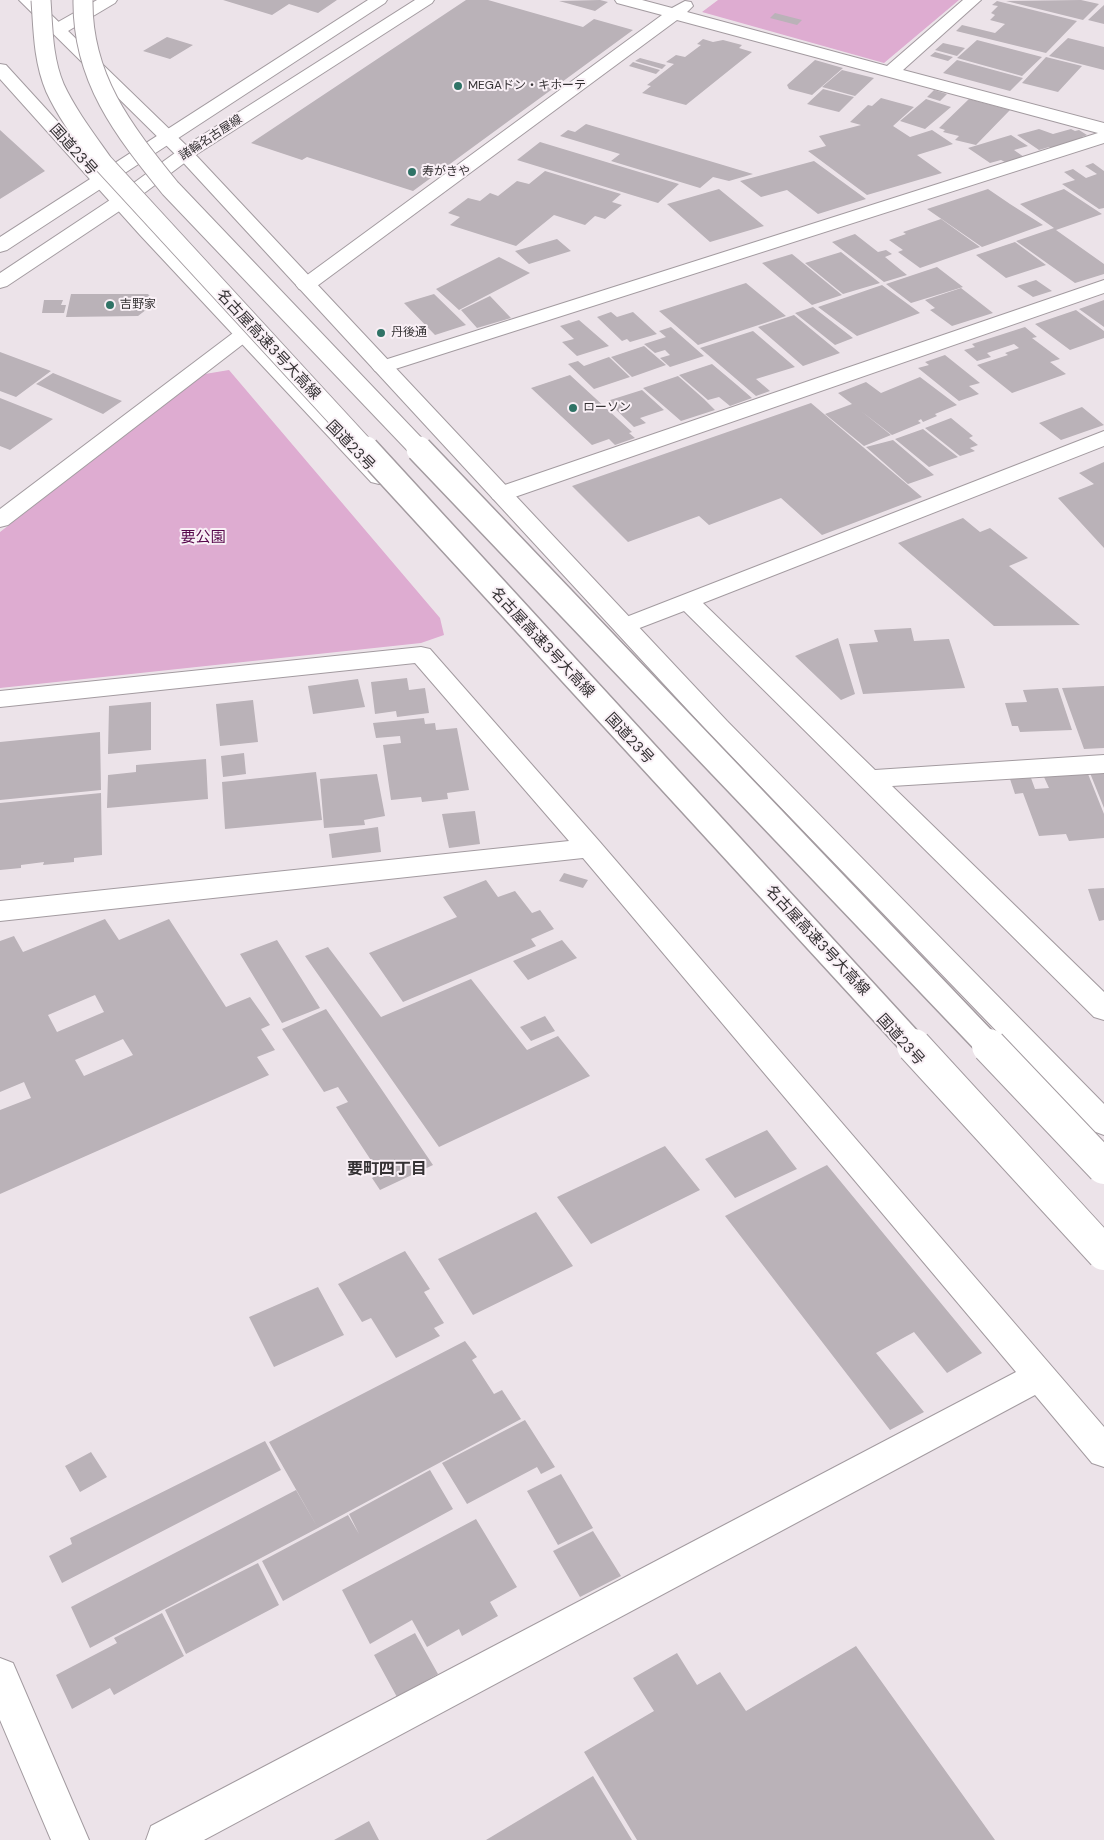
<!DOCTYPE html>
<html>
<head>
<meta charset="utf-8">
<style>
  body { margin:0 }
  canvas { display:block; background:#ece3e9 }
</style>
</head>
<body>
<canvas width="1104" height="1840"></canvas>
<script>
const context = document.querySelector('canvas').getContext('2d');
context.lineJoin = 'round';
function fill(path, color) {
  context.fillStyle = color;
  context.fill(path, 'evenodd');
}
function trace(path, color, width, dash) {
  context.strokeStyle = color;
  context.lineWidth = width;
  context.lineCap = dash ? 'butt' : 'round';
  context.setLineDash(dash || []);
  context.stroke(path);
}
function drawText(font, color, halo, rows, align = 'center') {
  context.font = font + ' "DM Sans","Noto Sans JP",sans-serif';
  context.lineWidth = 4;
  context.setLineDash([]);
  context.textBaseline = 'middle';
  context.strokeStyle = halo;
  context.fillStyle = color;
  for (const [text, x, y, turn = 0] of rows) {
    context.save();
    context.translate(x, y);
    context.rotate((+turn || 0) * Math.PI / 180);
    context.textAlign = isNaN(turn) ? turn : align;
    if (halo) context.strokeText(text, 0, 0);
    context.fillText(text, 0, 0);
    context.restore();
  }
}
fill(new Path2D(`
  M718,0h241l-75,63 -182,-51z
  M229,370l211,248 4,17 -23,8 -421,45v-156l205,-158z`), '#deacd1');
fill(new Path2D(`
  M223,0h114l-19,13 -29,-9 -17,11z
  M466,0h22l95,27 11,-8 39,11 -220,161 -106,-34 -5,3 -51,-17z
  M600,0l8,2 -13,9 -36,-10z
  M1081,0l18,4 -16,16 -77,-19z
  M997,1l80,20 -31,32 -90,-22 6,-6 33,8 10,-9 -15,-4 5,-5 -4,-2 7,-7 -6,-1z
  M1104,5v19l-16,-4z
  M775,13l27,7 -5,5 -27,-7z
  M167,37l26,8 -23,14 -27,-8z
  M1068,38l36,9v23l-55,-14z
  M703,39l10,3 10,-2 19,5 -3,3 13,4 -66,53 -44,-12 9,-7 -4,-1 27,-21 -8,-2 10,-7 9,2 16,-12 -4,-1z
  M977,40l65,17 -20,19 -65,-18z
  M943,43l22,5 -8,8 -22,-6z
  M935,52l18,5 -5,4 -18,-5z
  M1046,57l36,9 -24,26 -36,-9z
  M640,58l26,7 -4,4 -27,-8z
  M815,60l28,8 -31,27 -23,-6 -2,-4z
  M957,60l66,18 -13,13 -67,-18z
  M633,62l27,8 -4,4 -27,-8z
  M842,70l32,8 -19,18 -33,-9z
  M823,89l31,8 -15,15 -32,-8z
  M934,90l13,4 -7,7 -13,-4z
  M881,98l33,9 -21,19 17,11 22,-7 21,14 -36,11 25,18 -75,22 -59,-44 18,-5 -7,-10 42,-11 -11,-3 18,-17 4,1z
  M926,99l25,8 -26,22 -25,-8z
  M969,99l41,11 -34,35 -21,-5 4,-4 -16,-4 2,-2 -6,-2z
  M586,124l167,50 -24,7 -16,-4 -13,11 -89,-27 9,-7 -60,-18 8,-6 7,2z
  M1039,129l14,5 18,-5 4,2 4,-1 8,5 -5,2 3,2 -33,10 -3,-2 -10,3 -22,-15z
  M0,130l45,41 -45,28z
  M1011,135l17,11 -14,4 10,7 -19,5 -4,-2 -11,3 -22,-15z
  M540,142l139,42 -21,19 -141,-43z
  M814,161l52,38 -48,15 -31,-24 -26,7 -21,-16z
  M1093,163l11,8v37l-5,1 -37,-25 13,-4 -11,-8 9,-3 13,9 11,-4 -12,-8z
  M545,171l76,23 -9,8 10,3 -17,14 -10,-3 -10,9 -31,-10 -38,31 -66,-21 10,-8 -12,-4 20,-15 12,3 10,-8 8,3 19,-15 12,3z
  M719,189l45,37 -54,16 -43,-38z
  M988,189l22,15 33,21 -61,22 -55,-38z
  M1064,189l38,25 -46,16 48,34v10l-29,9 -59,-42 38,-13 -34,-24z
  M941,219l39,28 -60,21 -22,-16 5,-2 -14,-10 17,-6 -3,-2z
  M855,234l23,18 8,-2 6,4 -7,3 22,18 -23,7 -52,-40z
  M557,239l14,12 -42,13 -14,-13z
  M1015,242l31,23 -40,13 -30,-23z
  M841,252l39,31 -37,11 -38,-31z
  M792,254l50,41 -30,10 -50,-42z
  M499,257l31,16 -71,37 -23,-21z
  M937,267l26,20 -52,16 -25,-19z
  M1036,280l16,11 -19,6 -16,-11z
  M746,283l40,33 -88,29 -39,-34z
  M882,285l38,28 -63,23 -39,-29z
  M961,288l32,25 -41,13 -22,-16 5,-2 -10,-8z
  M71,294h77l7,9 -17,13 -72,1z
  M434,294l32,31 -31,10 -31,-32z
  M490,296l21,22 -34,10 -16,-18z
  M44,300h19l-2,5h5l-2,8h-22z
  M1104,300v27l-25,-18z
  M813,307l40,31 -18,7 -40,-32z
  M1076,310l28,21v7l-34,12 -35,-26z
  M611,312l6,5 16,-5 24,22 -27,8 -3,-3 -5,2 -25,-24z
  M794,315l46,38 -37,13 -45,-39z
  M579,320l30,26 -32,10 -15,-14 12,-3 -14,-13z
  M671,327l33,29 -34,11 -10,-9 10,-3 -5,-5 -10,3 -11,-9 22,-7 -7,-6z
  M1025,327l12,10 -5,1 28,21 -10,3 16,12 -54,19 -35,-28 31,-10 -3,-2 14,-5 -5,-4 -27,9 4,4 -14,4 -13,-11 11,-3 -3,-3z
  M753,331l42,36 -39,12 14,12 -14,5 -56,-48z
  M644,346l22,19 -34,12 -21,-20z
  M0,352l51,19 -35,26 -16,-6z
  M945,355l35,28 -11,3 10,8 -20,7 -41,-33 11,-3 -4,-3z
  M609,357l21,20 -36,12 -26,-25 10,-3 6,5z
  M712,364l25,21 15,13 -22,8 -11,-9 -11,3 -29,-25z
  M53,373l69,28 -19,13 -67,-30z
  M570,375l62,57 -3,1 6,5 -20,7 -6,-6 -17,6 -61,-57z
  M678,376l26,23 11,11 -34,11 -38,-33z
  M920,377l37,28 -22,9 2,2 -14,6 -2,-3 -3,2 3,2 -29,12 -31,-24 30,24 -27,11 -39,-32 27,-10 -14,-11 28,-11 15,11z
  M642,390l22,20 -24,8 6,5 -12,4 -27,-26z
  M0,398l53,21 -43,31 -10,-4z
  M811,403l111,94 -100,38 -41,-37 -72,27 -10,-9 -71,26 -56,-56z
  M1082,407l22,18 -43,15 -22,-17z
  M951,418l22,18 -4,2 9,7 -8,3 5,3 -15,5 -35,-28z
  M923,429l35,28 -29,10 -34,-28z
  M893,440l41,35 -26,9 -42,-37z
  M1104,462v86l-46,-50 36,-14 -15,-11z
  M963,518l17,14 10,-4 38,30 -19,8 71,59 -86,1 -96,-83z
  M911,628l3,13 35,-2 16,49 -102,6 -14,-50 29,-2 -4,-12z
  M838,638l17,56 -14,6 -46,-44z
  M407,678l2,12 16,-2 4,25 -32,4 -1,-6 -21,3 -4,-32z
  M358,679l7,28 -52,7 -5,-28z
  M1104,686v62l-20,1 -22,-61z
  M1058,688l14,42 -52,2 -2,-6h-6l-7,-23 22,-1 -4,-12z
  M253,700l5,42 -38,4 -4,-42z
  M151,702v48l-43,4 1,-48z
  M424,718l1,6 10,-1 1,7 21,-2 12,62 -22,3 1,6 -26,3 -1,-5 -30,3 -8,-55 18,-2 -1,-7 -24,2 -3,-15z
  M100,732l1,58 -101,10v-58z
  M244,753l2,21 -23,3 -2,-21z
  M206,759l2,40 -101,9 1,-33 28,-3v-7z
  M316,772l6,48 -97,9 -3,-47z
  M1104,772v36l-14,-35z
  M377,774l8,42 -21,4 1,5 -41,3 -4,-49z
  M1088,774l16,40v24l-35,3 -3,-7 -27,2 -16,-43 -8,1 -5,-15 21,-1 4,11 14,-1 -5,-11z
  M101,793l1,62 -28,3v4l-31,3 1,-3 -23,3v3l-21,2v-67z
  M475,811l5,33 -31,4 -7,-34z
  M378,827l3,25 -49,6 -3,-24z
  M564,873l24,7 -5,8 -24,-7z
  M486,880l12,17 17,-6 17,22 8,-3 14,19 -23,10 5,7 -133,56 -34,-49 88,-36 -14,-20z
  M1104,888v32l-5,1 -11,-32z
  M105,919l14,21 50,-21 57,88 24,-10 20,28 -9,4 14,21 -18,7 12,18 -269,119v-84l31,-12 -7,-16 -24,10v-151l14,-5 9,16zM95,995l9,17 -47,20 -9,-17zM123,1039l10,16 -49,21 -9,-16z
  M277,940l43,68 -38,15 -42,-69z
  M562,940l15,18 -49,22 -15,-19z
  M328,947l53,70 90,-38 56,71 31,-14 32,40 -151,71 -134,-191z
  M326,1009l54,78 53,78 -53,25 -8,-12 8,-4 -44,-67 12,-5 -10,-15 -14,5 -42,-63z
  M545,1016l10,15 -24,10 -11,-14z
  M767,1130l30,39 -62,29 -30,-39z
  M665,1146l35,44 -109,54 -34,-47z
  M827,1165l155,188 -35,20 -33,-41 -38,21 48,59 -34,18 -165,-214z
  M536,1212l37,54 -100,49 -35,-56z
  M405,1251l25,38 -6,3 20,31 -10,5 6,8 -44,22 -25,-40 -9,4 -24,-38z
  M318,1287l26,48 -70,32 -25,-50z
  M465,1341l12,16 -5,3 22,34 8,-4 19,29 -203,109 -49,-86z
  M525,1420l30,47 -14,7 -4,-7 -70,37 -25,-41z
  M265,1441l16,29 -219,113 -13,-27 23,-12 -2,-6z
  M91,1452l16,25 -27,15 -15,-26z
  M430,1470l23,39 -170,92 -21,-40 86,-46 11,19 -10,-20z
  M561,1474l32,54 -35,17 -31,-54z
  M296,1490l22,38 -228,120 -19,-41z
  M476,1519l41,68 -27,15 8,14 -36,20 -3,-7 -32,18 -15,-27 -42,24 -28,-54z
  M593,1531l28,45 -41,21 -27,-46z
  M258,1563l21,42 -93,49 -21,-44z
  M162,1613l22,43 -70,39 -4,-7 -38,21 -16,-34 61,-32 -3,-5z
  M415,1633l23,41 -41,23 -23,-42z
  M856,1646l139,194h-358l-53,-88 70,-41 -21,-33 44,-25 20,32 23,-13 26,39z
  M593,1776l39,64h-146z
  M369,1821l10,19h-45z`), '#bab2b8');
const minor = new Path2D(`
  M97,0h20l-2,3 -52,31h-12l-2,-4 2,-4z
  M615,0h27l30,8 13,-7 6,1 2,4 -6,6 200,54 76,-66h18l-78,70 201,53v20l-715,228 -7,2 -7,-2 -3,-4 3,-4 723,-230 -421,-113 -364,269 -7,2 -7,-2 -3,-4 3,-4 363,-266 -45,-12z
  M1104,280v13l-595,206 -8,2 -8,-2 -3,-5 3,-5z
  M244,328l7,2 3,4 -3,4 -243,187 -8,2v-18l237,-179z
  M1104,431v15l-401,157 172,167 229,-15v18l-212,13 212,206v28l-10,-3 -410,-406 -60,23 -8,-3 -4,-5 4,-5z
  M421,647l9,2 169,192 505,586v40l-12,-4 -57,-68 -831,445h-58l5,-14 865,-454 -433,-514 -583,63v-20l569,-60 -154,-178 -415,44v-16z
  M0,1658l13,5 76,177h-38l-51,-120z`);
const major = new Path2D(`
  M368,0h19l-2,3 -378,247 -7,2v-15z
  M415,0h19l-2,3 -241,155 -64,48 -120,80 -7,2v-15l113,-75 66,-48z`);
const highway = new Path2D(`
  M19,0h17l155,150 536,571 377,383v31l-11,-4 -384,-398 -530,-575z
  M0,64l6,1 148,162 233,245 3,5 -3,5 -8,2 -8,-2 -231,-247 -140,-156z`);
trace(minor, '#a39ba0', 2);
trace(major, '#a39ba0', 2);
trace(highway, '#a39ba0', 2);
fill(minor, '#fff');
fill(major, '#fff');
fill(highway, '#fff');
const highwayBridgeFar2 = new Path2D(`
  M41,0c2,29 2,60 14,88 12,26 31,51 48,75l264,287
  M83,0c-1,78 40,130 87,188l250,262`);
const highwayBridgeFar1 = new Path2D(`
  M366,449l549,598
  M419,449l571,598`);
const highwayBridge = new Path2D(`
  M914,1046l190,207
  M989,1046l115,121`);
trace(highwayBridgeFar2, '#a39ba0', 21, []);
trace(highwayBridgeFar1, '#a39ba0', 28, []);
trace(highwayBridge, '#a39ba0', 36, []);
trace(highwayBridgeFar2, '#fff', 19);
trace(highwayBridgeFar1, '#fff', 25);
trace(highwayBridge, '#fff', 34);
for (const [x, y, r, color] of [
  [458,86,5,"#2f7366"],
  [412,172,5,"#2f7366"],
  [110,305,5,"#2f7366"],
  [381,333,5,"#2f7366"],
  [573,408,5,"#2f7366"]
]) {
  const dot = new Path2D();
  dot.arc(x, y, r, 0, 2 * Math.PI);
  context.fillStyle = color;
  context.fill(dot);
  trace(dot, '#f9f0f6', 2);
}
drawText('12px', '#343133', '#f9f0f6', [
  ["MEGAドン・キホーテ",468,86],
  ["寿がきや",422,172],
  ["吉野家",120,305],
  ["丹後通",391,333],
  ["ローソン",583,408]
], 'left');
drawText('12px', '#343133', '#f9f0f6', [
  ["諸輪名古屋線",211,138,-33]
]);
drawText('15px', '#343133', '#f9f0f6', [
  ["国道23号",73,150,48],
  ["名古屋高速3号大高線",268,345,47],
  ["国道23号",350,446,46],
  ["名古屋高速3号大高線",542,643,47],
  ["国道23号",629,739,47],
  ["名古屋高速3号大高線",817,941,47],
  ["国道23号",900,1040,48]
]);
drawText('15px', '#57074b', '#f9f0f6', [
  ["要公園",203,538]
]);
drawText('bold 16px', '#343133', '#f9f0f6', [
  ["要町四丁目",387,1170]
]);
</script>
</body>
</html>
